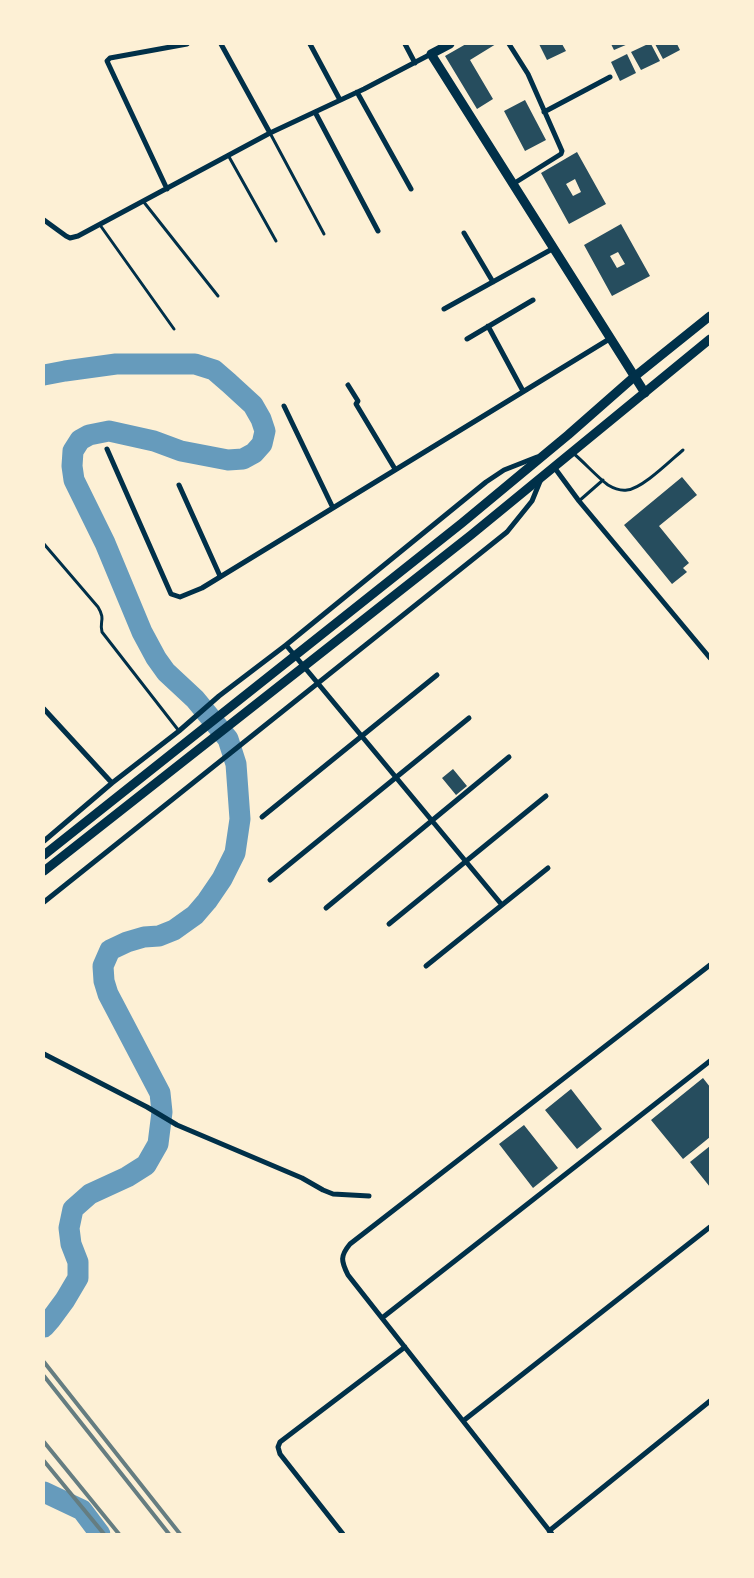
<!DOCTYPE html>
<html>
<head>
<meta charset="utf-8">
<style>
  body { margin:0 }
  #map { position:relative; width:754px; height:1578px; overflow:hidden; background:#fdf0d5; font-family:"Playfair Display",serif }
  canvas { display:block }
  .frame { position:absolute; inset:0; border:45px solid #fdf0d5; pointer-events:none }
</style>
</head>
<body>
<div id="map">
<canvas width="754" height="1578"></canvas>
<div class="frame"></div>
</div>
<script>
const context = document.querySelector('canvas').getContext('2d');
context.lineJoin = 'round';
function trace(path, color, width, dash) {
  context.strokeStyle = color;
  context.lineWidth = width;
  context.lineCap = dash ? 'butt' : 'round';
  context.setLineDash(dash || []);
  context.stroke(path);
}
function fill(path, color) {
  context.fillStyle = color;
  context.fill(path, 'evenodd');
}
trace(new Path2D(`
  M44,375l21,-4 51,-7h79l19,6 15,13 24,22 8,14 4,12 -3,13 -8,9 -11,6 -15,1 -47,-9 -27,-10 -45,-10 -20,4 -9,5 -7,11 -1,15 2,14 31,63 37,89 14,26 10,14 29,27 33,40 8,25 4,55 -5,34 -13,26 -15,22 -12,14 -21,15 -15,6 -15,1 -17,5 -17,8 -7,16 1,15 4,13 52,99 2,19 -4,32 -12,21 -19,12 -37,17 -17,15 -4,19 2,16 7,18v16l-13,22 -14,19 -7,8
  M44,1492l38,18 18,24`), '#669bbc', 21);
fill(new Path2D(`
  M466,44h30l-26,16 23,39 -16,10 -32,-53z
  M539,44h23l4,7 -19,9z
  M611,44h17l-14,6z
  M648,44h3l9,17 -19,9 -10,-18z
  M655,44h22l3,6 -17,9z
  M627,54l9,19 -16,8 -9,-19z
  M525,100l21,40 -21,11 -21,-40z
  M577,152l29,52 -37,20 -28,-51zM575,179l6,13 -8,4 -7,-12z
  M621,224l29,52 -38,20 -28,-51zM618,252l7,12 -8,4 -7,-12z
  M682,477l15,18 -38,31 30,37 -6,5 4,4 -15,12 -48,-59z
  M453,769l14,17 -11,9 -14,-17z
  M703,1078l7,9v50l-27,22 -32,-39z
  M571,1089l31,40 -25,20 -32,-39z
  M524,1125l34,43 -25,20 -34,-44z
  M710,1146v41l-20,-25z`), '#264d5e');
trace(new Path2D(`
  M270,133l54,101
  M228,155l48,86
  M143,201l75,95
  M100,225l74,104
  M573,453c12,10 23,23 35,32 5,3 12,6 19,5 15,-1 44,-30 56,-40
  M579,501l24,-21
  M44,544l54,63c8,13 1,14 4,25l77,99`), '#003049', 3);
trace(new Path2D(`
  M221,44l49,89
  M310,44l30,56
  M405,44l10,19
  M509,44l19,30 34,77 -1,3 -48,30
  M357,92l54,97
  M315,112l63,119
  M544,112l66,-35
  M167,189l-60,-128 3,-3 77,-14
  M44,220l22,16 4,2 8,-2 192,-103 94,-44 67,-35
  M464,233l29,49
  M444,309l110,-61
  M488,326l35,65
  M467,339l66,-39
  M348,385l10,16 -2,3 39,65
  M284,406l49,102
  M107,449l64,145 9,3 22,-9 409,-250
  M554,467l25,34 131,157
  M179,485l41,91
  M286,645l216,260
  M44,709l68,74
  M262,817l175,-142
  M44,841l68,-58 67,-52 40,-35 67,-51 200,-163 18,-12 33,-13
  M270,880l199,-162
  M44,902l463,-370 25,-31 9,-22
  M326,908l183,-151
  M389,924l157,-128
  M426,966l122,-98
  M44,1054l103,53 30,18 125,53 21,12 10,4 36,2
  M382,1318l328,-257
  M463,1421l247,-194
  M549,1531l161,-130
  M343,1534l-63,-80 -2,-7 2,-5 125,-95
  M552,1534l-204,-259c-7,-14 -8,-19 2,-31l360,-279`), '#003049', 5);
trace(new Path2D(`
  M450,44l-19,10 214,339`), '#003049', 9);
trace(new Path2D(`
  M44,855l418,-332 106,-88 66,-58 76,-61
  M44,871l427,-336 239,-196`), '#003049', 9);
trace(new Path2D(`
  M44,1362l136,172
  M44,1376l125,158
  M44,1442l75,92
  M44,1461l60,73`), '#657d81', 4);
</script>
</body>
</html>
